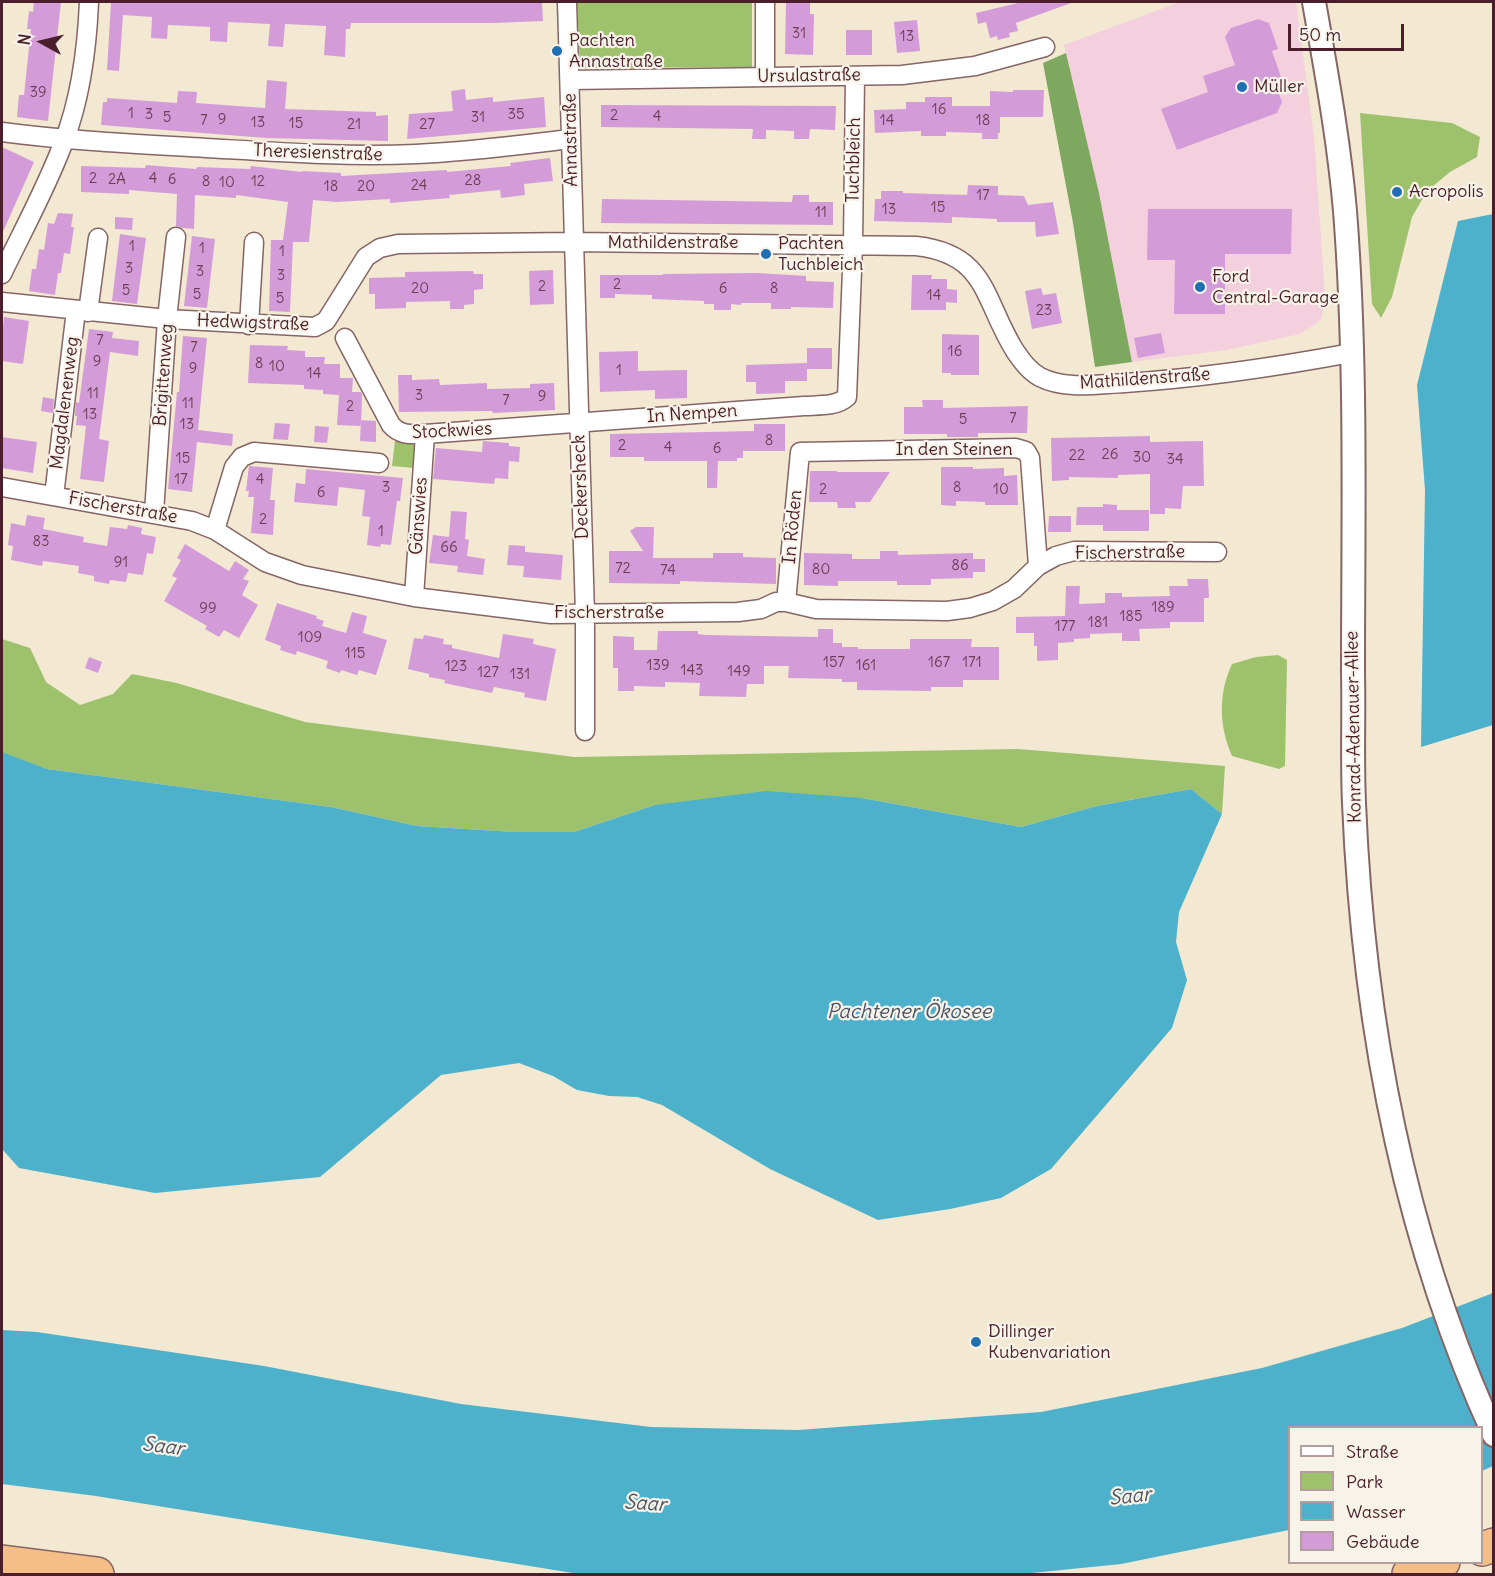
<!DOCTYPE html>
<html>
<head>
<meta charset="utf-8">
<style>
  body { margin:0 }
  #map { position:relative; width:1495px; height:1576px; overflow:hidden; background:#f3e8d2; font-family:Delius,sans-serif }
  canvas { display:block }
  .frame { position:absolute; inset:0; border:3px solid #4a1f2b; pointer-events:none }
  .legend { position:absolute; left:1288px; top:1426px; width:195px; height:138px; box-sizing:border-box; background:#f7f3e8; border:2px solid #b29e9c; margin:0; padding:8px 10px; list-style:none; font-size:18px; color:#4a1f2b }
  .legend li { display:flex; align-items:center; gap:12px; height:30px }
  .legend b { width:30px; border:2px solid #b29e9c }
  .north { position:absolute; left:12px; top:12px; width:60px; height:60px; -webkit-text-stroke:4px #f7f3e8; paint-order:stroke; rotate:278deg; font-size:16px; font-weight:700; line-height:24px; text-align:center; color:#4a1f2b }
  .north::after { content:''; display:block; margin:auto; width:21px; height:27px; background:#4a1f2b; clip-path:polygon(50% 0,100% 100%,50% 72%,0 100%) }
  .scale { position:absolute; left:1288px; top:24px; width:116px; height:27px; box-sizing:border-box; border:3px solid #4a1f2b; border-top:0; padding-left:8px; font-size:18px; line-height:21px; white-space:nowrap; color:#4a1f2b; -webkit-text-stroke:4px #f7f3e8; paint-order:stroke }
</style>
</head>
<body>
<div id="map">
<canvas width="1495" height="1576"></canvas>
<div class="frame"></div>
<ul class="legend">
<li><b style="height:8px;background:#fff"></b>Straße</li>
<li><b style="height:16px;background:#9ec26c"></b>Park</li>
<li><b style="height:16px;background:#4db1cc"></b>Wasser</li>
<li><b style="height:16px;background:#d39cd9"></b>Gebäude</li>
</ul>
<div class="north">N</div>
<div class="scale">50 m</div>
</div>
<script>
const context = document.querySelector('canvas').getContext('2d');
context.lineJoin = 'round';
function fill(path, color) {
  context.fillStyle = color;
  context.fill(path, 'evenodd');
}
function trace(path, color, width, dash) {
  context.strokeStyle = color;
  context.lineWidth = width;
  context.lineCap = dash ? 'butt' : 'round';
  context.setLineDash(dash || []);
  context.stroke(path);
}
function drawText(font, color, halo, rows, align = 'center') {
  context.font = font + ' Delius,sans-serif';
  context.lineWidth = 4.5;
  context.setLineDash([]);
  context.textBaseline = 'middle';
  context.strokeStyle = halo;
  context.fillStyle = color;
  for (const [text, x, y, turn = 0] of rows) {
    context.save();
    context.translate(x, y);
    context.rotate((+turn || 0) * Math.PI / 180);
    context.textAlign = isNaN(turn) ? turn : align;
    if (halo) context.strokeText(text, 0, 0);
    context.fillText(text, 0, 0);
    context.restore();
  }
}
fill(new Path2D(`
  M1180,2h116l18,135 11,160 -4,23 -21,14 -74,16 -94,12 -33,-169 -35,-148z`), '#f4cfde');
fill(new Path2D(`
  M577,2h175v65l-172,1z
  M1360,113l92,10 28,14 -3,20 -27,15 -23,19 -15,26 -20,80 -11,21 -9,-14z
  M395,441h14l6,5 -1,22 -22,-2z
  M2,639l28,9 16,34 34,23 33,-11 19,-20 45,9 128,39 269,35 444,-8 207,17 -3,48 -31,-25 -94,17 -76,21 -159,-29 -207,7 -81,27h-59l-98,-6 -86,-19 -284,-38 -43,-15 -2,-2z
  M1278,655l9,5 -2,106 -6,3 -47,-13c-13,-30 -14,-62 0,-92l24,-7z`), '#9ec26c');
fill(new Path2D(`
  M1066,53l33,140 33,169 -37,5 -22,-144 -30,-160z`), '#7ea860');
fill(new Path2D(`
  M1493,214v511l-72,22 4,-257 -8,-105 41,-164z
  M2,752l45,17 284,38 86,19 98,6h59l81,-27 111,-14 96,7 159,29 76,-21 94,-17 31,25 -43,98 -3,30 11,38 -15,48 -121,141 -50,29 -51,11 -72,11 -108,-51 -108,-64 -25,-8 -28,-1 -32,-6 -24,-14 -34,-13 -78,12 -121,102 -165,16 -136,-25 -17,-19z
  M1493,1293v173l-11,5v-43h-192l-1,102 -168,34 -99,10h-443l-483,-78 -94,-12v-154l35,2 227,34 197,38 190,23 147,3 243,-18 221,-44 140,-40z`), '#4db1cc');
fill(new Path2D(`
  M34,2h27l-13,119 -31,-4 2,-22h5l7,-66h-4l2,-18 4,1z
  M111,2h431l1,19 -50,2h-142l-1,6h-4l-1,28 -21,-2 2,-29 -41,-2 -2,23 -15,-1 2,-22 -42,-2 -1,20 -17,-1v-14l-42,-2 -1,14 -16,-1 1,-21 -29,-2 -4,56 -12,-1z
  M786,2h24v12h4l-1,41 -28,-1z
  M1022,2h49v1l-55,20 2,8 -9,2 1,4 -12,3 -1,-4 -7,2 -4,-16 -8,2 -2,-11z
  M1258,19l11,4 9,26 -6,2 10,29 -7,3 7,19 -5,11 -100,37 -16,-41 47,-17 -5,-16 32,-11 -10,-28 6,-9z
  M917,20l3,31 -23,2 -3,-31z
  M846,30h26v25h-26z
  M267,80l20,2 -2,27 91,3v4l12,-1v26l-122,-3 -165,-13 2,-23h4v-4l70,5 1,-12 19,1 -1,11 69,5z
  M465,89l1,11 27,-3v5l51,-5 2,30 -139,12 2,-25 44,-3 -2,-20z
  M1013,90h31l-1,27h-43v16h-2v6h-16v-6l-36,-1v4h-25v-5l-46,2 -1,-23 32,-1v-7h19v-5h27v9h38v-15l23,1z
  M601,105l235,1 -1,24 -25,-1 -1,10h-15v-8l-28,-1v9h-14l1,-10 -152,-2z
  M2,147l32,15 -32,72z
  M550,158l3,23 -29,3 1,11 -24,3 -1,-8 -51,5 1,3 -60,5v-4l-54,3 -23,-2 -4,42h-16l-3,70 -21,-1 2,-71h12l5,-38 -52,-7v3l-41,-3 -1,34 -11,-1 -7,-2 1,-32 -48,-4v4l-48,-2v-26l64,2 1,-3 50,4 1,-2 53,2 1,-3 51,6v-1l39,2v3l106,-6v2l64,-6 -1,-3z
  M968,185l30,1v9l26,1 4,9 25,-3 6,32 -23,3 -1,-15h-38v-3l-45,-2v6l-78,-2 1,-22h6v-8h22v2l64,2z
  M793,195h16v7h24v23l-232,-2 1,-24 190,3z
  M1148,209h144l-1,45h-66v60h-51l1,-54h-28z
  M58,213l15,1 -2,13h3l-4,27 -6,-1 -3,20h-3l-3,22 -26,-4 3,-22h4l3,-20 5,1 4,-27 6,1z
  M115,217l18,1 -1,12 -17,-1z
  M120,234l26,4 -9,66 -25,-3z
  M192,236l23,3 -8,69 -23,-2z
  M553,270l1,34 -24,1 -1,-34z
  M473,271l1,3h9v15l-9,1v14l-10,1v4h-14v-8l-44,1v6l-31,1v-15h-6v-16l36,-1v-5z
  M663,274l94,-1 49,3v5l28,1 -1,26 -42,-1v2h-20v-6h-30v2l-10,-1v6h-17v-6h-10v-3l-52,-2v-4l-37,-1v4h-15v-23h63z
  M912,275h20l-1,4h16v10l10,1v13l-11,-1v8h-35z
  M1041,288l2,7 13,-2 6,30 -30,6 -7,-38z
  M4,317l25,4 -6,43 -21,-3v-24z
  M89,329l24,3 -1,6 27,3 -1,15 -28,-4 -11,87 10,2 -5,41 -24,-3 6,-53 -10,-1 1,-9h-2l1,-14 3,1z
  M1161,333l4,20 -27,5 -4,-20z
  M942,334l37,1v40h-28v-2h-9z
  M183,336l24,2 -9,92 35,4 -1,12 -35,-4 -5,50 -24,-3 9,-97h2z
  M250,345l38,1 -1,4 18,1v6h20l-1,7h16v14h13l-1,14h9l1,3 -1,31 -24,-1 2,-30 -16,-1v-4l-19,-1v-4l-56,-2z
  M807,348h25v21h-25v12h-22v12l-29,1v-12h-10v-17l61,-2z
  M638,351v20l49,-1v28l-32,1v-9l-55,2 -1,-40z
  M398,375h14v5l27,-1 1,6 47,-2v6l43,-1v-4l24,-1 1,27 -62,3 -1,-2 -93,1z
  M43,397l11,2 -1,14 -12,-2z
  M922,400h21v8l85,-2 -1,27h-49v4h-31v-3h-43v-27h19z
  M361,420l15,1v21l-16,-1z
  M275,423l15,1 -2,16 -15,-1z
  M754,424h31v27h-42v7h-6v3h-19l-1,27h-10v-27h-63v-4h-34v-23l144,-3z
  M315,426l14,1 -2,16 -13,-1z
  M1150,436v6l53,-1 1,45h-21l-2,23 -16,-1v6h-15v-40l-32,1v3l-49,-1v3l-17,1 -1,-43z
  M2,437l35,5 -4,31 -31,-5z
  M483,441l26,2v3l11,1 -1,15 -10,-1 -1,18 -13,-1 -1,6 -61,-5 3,-31 46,4z
  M249,466l24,2 -3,32h5l-2,35 -22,-2 3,-36h-6l1,-6h-3z
  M941,467h32v2l31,-1v8l13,-1 1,30h-33v-3l-29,-1v5l-15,-1z
  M306,469l97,9 -3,23h-3l-6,44 -10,-1 -1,3 -13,-2 3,-28 -8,-1 3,-26 -26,-3 -2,19 -43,-4 2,-19 9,1z
  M810,471h27v1h53l-20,30h-15l1,6h-18l-1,-6h-28z
  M1103,504l14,1v5h32v21h-46v-6h-27l1,-18h26z
  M451,511l16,1 -2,27 4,1 -2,16 18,3 -2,16 -26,-3 1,-6 -29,-3 4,-28 16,2z
  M27,515l18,3 -2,11 41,8 -1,5 24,4 3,-19 17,2 1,-4 14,3 -1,6 15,3 -3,17 -6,-1 -4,22 -15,-2 -2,9 -16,-2 -1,4 -15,-3v-5l-16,-3 1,-7 -36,-5 -1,5 -31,-6 2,-14 -5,-1 3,-22 14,3z
  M1049,516h22v16h-23z
  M636,527h18l-1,31h60v-5h30v4l33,1v26l-96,-3v3l-71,-1v-32h34l-13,-20z
  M185,544l44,27 6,-10 14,9 -6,9 6,2 -7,14 16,10 -19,33 -15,-8 -5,7 -14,-8 2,-3 -43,-25 13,-23 -5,-2 9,-16 -4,-2z
  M509,545l16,1v6l38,3 -2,25 -38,-3 1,-11 -17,-1z
  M880,551h18v4l75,-2v6h12v13h-12v6l-42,1v6h-34v-4h-59v5l-34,-1v-32l48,1v5h28z
  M1187,579h21l1,19h-5v24h-34v6l-31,1 1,12h-18v-8l-32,1v4l-16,1v3l-16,1v17l-21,1v-15h-3v-13h-18v-16l49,-1 1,-30h14l-1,18 26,-1v-10h17v4l48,-1 -1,-10h19z
  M277,603l40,13 -1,2 8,3 -2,5 24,7 6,-21 15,4 -4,17 24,7 -11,35 -17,-5 -2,5 -16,-5 -1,3 -14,-5 2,-7 -31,-10 -1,4 -16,-5 1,-4 -16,-6z
  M818,629h15v14h9v4h16v2h52v-10h62l-1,8h28v33h-36v7h-32v4l-74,-1v-8h-15v-3l-54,-1 1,-12h-25v18h-17l-1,13 -47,-1 1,-13 -35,-1v5l-31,-1v5h-16v-23h-5v-32l21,1v13h23l1,-19h40v3l8,1 112,2z
  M503,634l31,5 -1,5 23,5 -10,52 -22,-4 1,-4 -31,-6 -2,6 -48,-10 1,-3 -16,-3v-3l-21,-5 6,-31 9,1 1,-4 20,4 -1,5 9,1v3l47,10z
  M89,657l13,5 -4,11 -13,-5z`), '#d39cd9');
const minor = new Path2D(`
  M567,2l18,612v117
  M765,2v75
  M570,80l332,-5 73,-9 70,-19
  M2,132c68,9 136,12 204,16 70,4 140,9 210,6 52,-2 103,-9 155,-15
  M2,274c21,-44 45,-87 62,-133 17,-44 23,-92 25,-139
  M2,302l165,17 148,8 11,-6 40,-64 14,-9 18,-4 175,-2 343,4c72,8 67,54 99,105 7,10 14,20 25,26 25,13 58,7 85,6 76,-5 151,-16 226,-30
  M88,312l10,-74
  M249,325l5,-83
  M345,338l46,87c10,11 20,9 34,9l379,-28c14,-1 32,1 43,-9l6,-152 2,-169
  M2,487l190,34 23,9 50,32 37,13 112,22 137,17 187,-2 23,-3 15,-7h10l30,7 131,2 23,-3 23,-7 21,-12 24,-23 18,-10 18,-5 143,1
  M54,496l22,-186
  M154,513l13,-194 9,-82
  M215,530l19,-63 8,-10 12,-5 125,11
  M414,597l11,-163
  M786,602l14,-150 216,-4 10,3 4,7 8,108`);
const tertiary = new Path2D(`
  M1314,2c12,69 25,139 31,209 12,153 8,308 8,461 1,44 -1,88 1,131 9,217 49,434 140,632`);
const motorway = new Path2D(`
  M1482,1549l12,-4
  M2,1562l95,12
  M1409,1574l34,-12`);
trace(minor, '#856565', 21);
trace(tertiary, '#856565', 26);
trace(motorway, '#856565', 36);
trace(minor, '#fff', 18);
trace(tertiary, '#fff', 22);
trace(motorway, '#f5be86', 33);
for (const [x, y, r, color] of [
  [557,51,6,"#1f6fb2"],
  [1242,87,6,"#1f6fb2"],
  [1397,192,6,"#1f6fb2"],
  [766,254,6,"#1f6fb2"],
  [1200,287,6,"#1f6fb2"],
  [976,1342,6,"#1f6fb2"]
]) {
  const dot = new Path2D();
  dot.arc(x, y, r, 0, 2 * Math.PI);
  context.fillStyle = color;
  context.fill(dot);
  trace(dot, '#f7f3e8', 2);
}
drawText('15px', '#6c3e56', null, [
  ["31",799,34],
  ["13",907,37],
  ["39",38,93],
  ["16",939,110],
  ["1",131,114],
  ["3",149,115],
  ["35",516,115],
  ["2",614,116],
  ["4",657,117],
  ["5",167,118],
  ["31",478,118],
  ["9",222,120],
  ["7",204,121],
  ["14",887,121],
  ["18",983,121],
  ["13",258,123],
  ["15",296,124],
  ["21",354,125],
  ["27",427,125],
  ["2",93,179],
  ["4",153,179],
  ["2A",117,180],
  ["6",172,180],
  ["28",473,181],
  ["8",206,182],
  ["12",258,182],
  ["10",227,183],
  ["24",419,186],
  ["18",331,187],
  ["20",366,187],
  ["17",983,196],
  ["15",938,208],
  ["13",889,210],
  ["11",821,213],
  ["1",132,247],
  ["1",202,249],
  ["1",282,252],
  ["3",129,269],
  ["3",200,272],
  ["3",281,276],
  ["2",617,285],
  ["2",542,287],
  ["20",420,289],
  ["6",723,289],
  ["8",774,289],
  ["5",126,291],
  ["5",197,295],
  ["14",934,296],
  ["5",280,299],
  ["23",1044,311],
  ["7",100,341],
  ["7",194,348],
  ["16",955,352],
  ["9",97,362],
  ["8",259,364],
  ["10",277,367],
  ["9",193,369],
  ["1",619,371],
  ["14",314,374],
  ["11",93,394],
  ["3",419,396],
  ["9",542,397],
  ["7",506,401],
  ["11",188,404],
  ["2",350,407],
  ["13",90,415],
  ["7",1013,419],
  ["5",963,420],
  ["13",187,425],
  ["8",769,441],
  ["2",622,446],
  ["4",668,448],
  ["6",717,449],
  ["26",1110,455],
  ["22",1077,456],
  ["30",1142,458],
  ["15",183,459],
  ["34",1175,460],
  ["17",181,480],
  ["4",260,480],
  ["3",386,488],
  ["8",957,488],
  ["2",823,490],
  ["10",1001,490],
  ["6",321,493],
  ["2",263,520],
  ["1",381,532],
  ["83",41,542],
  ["66",449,548],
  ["91",121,563],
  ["86",960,566],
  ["72",623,569],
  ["80",821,570],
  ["74",668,571],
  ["189",1163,608],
  ["99",208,609],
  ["185",1131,617],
  ["181",1098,623],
  ["177",1065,627],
  ["109",310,638],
  ["115",355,654],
  ["157",834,663],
  ["167",939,663],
  ["171",972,663],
  ["139",658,666],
  ["161",866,666],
  ["123",456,667],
  ["143",692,671],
  ["149",739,672],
  ["127",488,673],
  ["131",520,675]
]);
drawText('18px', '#4a1f2b', '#f7f3e8', [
  ["Pachten",569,41],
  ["Annastraße",569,62],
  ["Müller",1254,87],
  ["Acropolis",1409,192],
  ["Pachten",778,244],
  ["Tuchbleich",778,265],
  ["Ford",1212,277],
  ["Central-Garage",1212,298],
  ["Dillinger",988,1332],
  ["Kubenvariation",988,1353]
], 'left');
drawText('18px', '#4a1f2b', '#f7f3e8', [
  ["Ursulastraße",809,76,-1],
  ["Annastraße",571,140,-91],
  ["Theresienstraße",318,153,2],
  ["Tuchbleich",854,160,-89],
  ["Mathildenstraße",673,243],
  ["Hedwigstraße",253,323,2],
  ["Brigittenweg",164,375,-86],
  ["Mathildenstraße",1145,379,-4],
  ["Magdalenenweg",65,403,-83],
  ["In Nempen",692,414,-4],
  ["Stockwies",452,431,-3],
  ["In den Steinen",954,450],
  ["Deckersheck",581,487,-92],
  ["Fischerstraße",123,508,10],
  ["Gänswies",419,516,-86],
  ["In Röden",793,527,-85],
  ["Fischerstraße",1130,553,-1],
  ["Fischerstraße",609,613],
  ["Konrad-Adenauer-Allee",1354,727,-91]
]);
drawText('italic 20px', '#4b5263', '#f7f3e8', [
  ["Pachtener Ökosee",909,1012],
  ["Saar",163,1447,7],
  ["Saar",1130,1497,-6],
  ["Saar",645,1504,4]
]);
</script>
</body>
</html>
